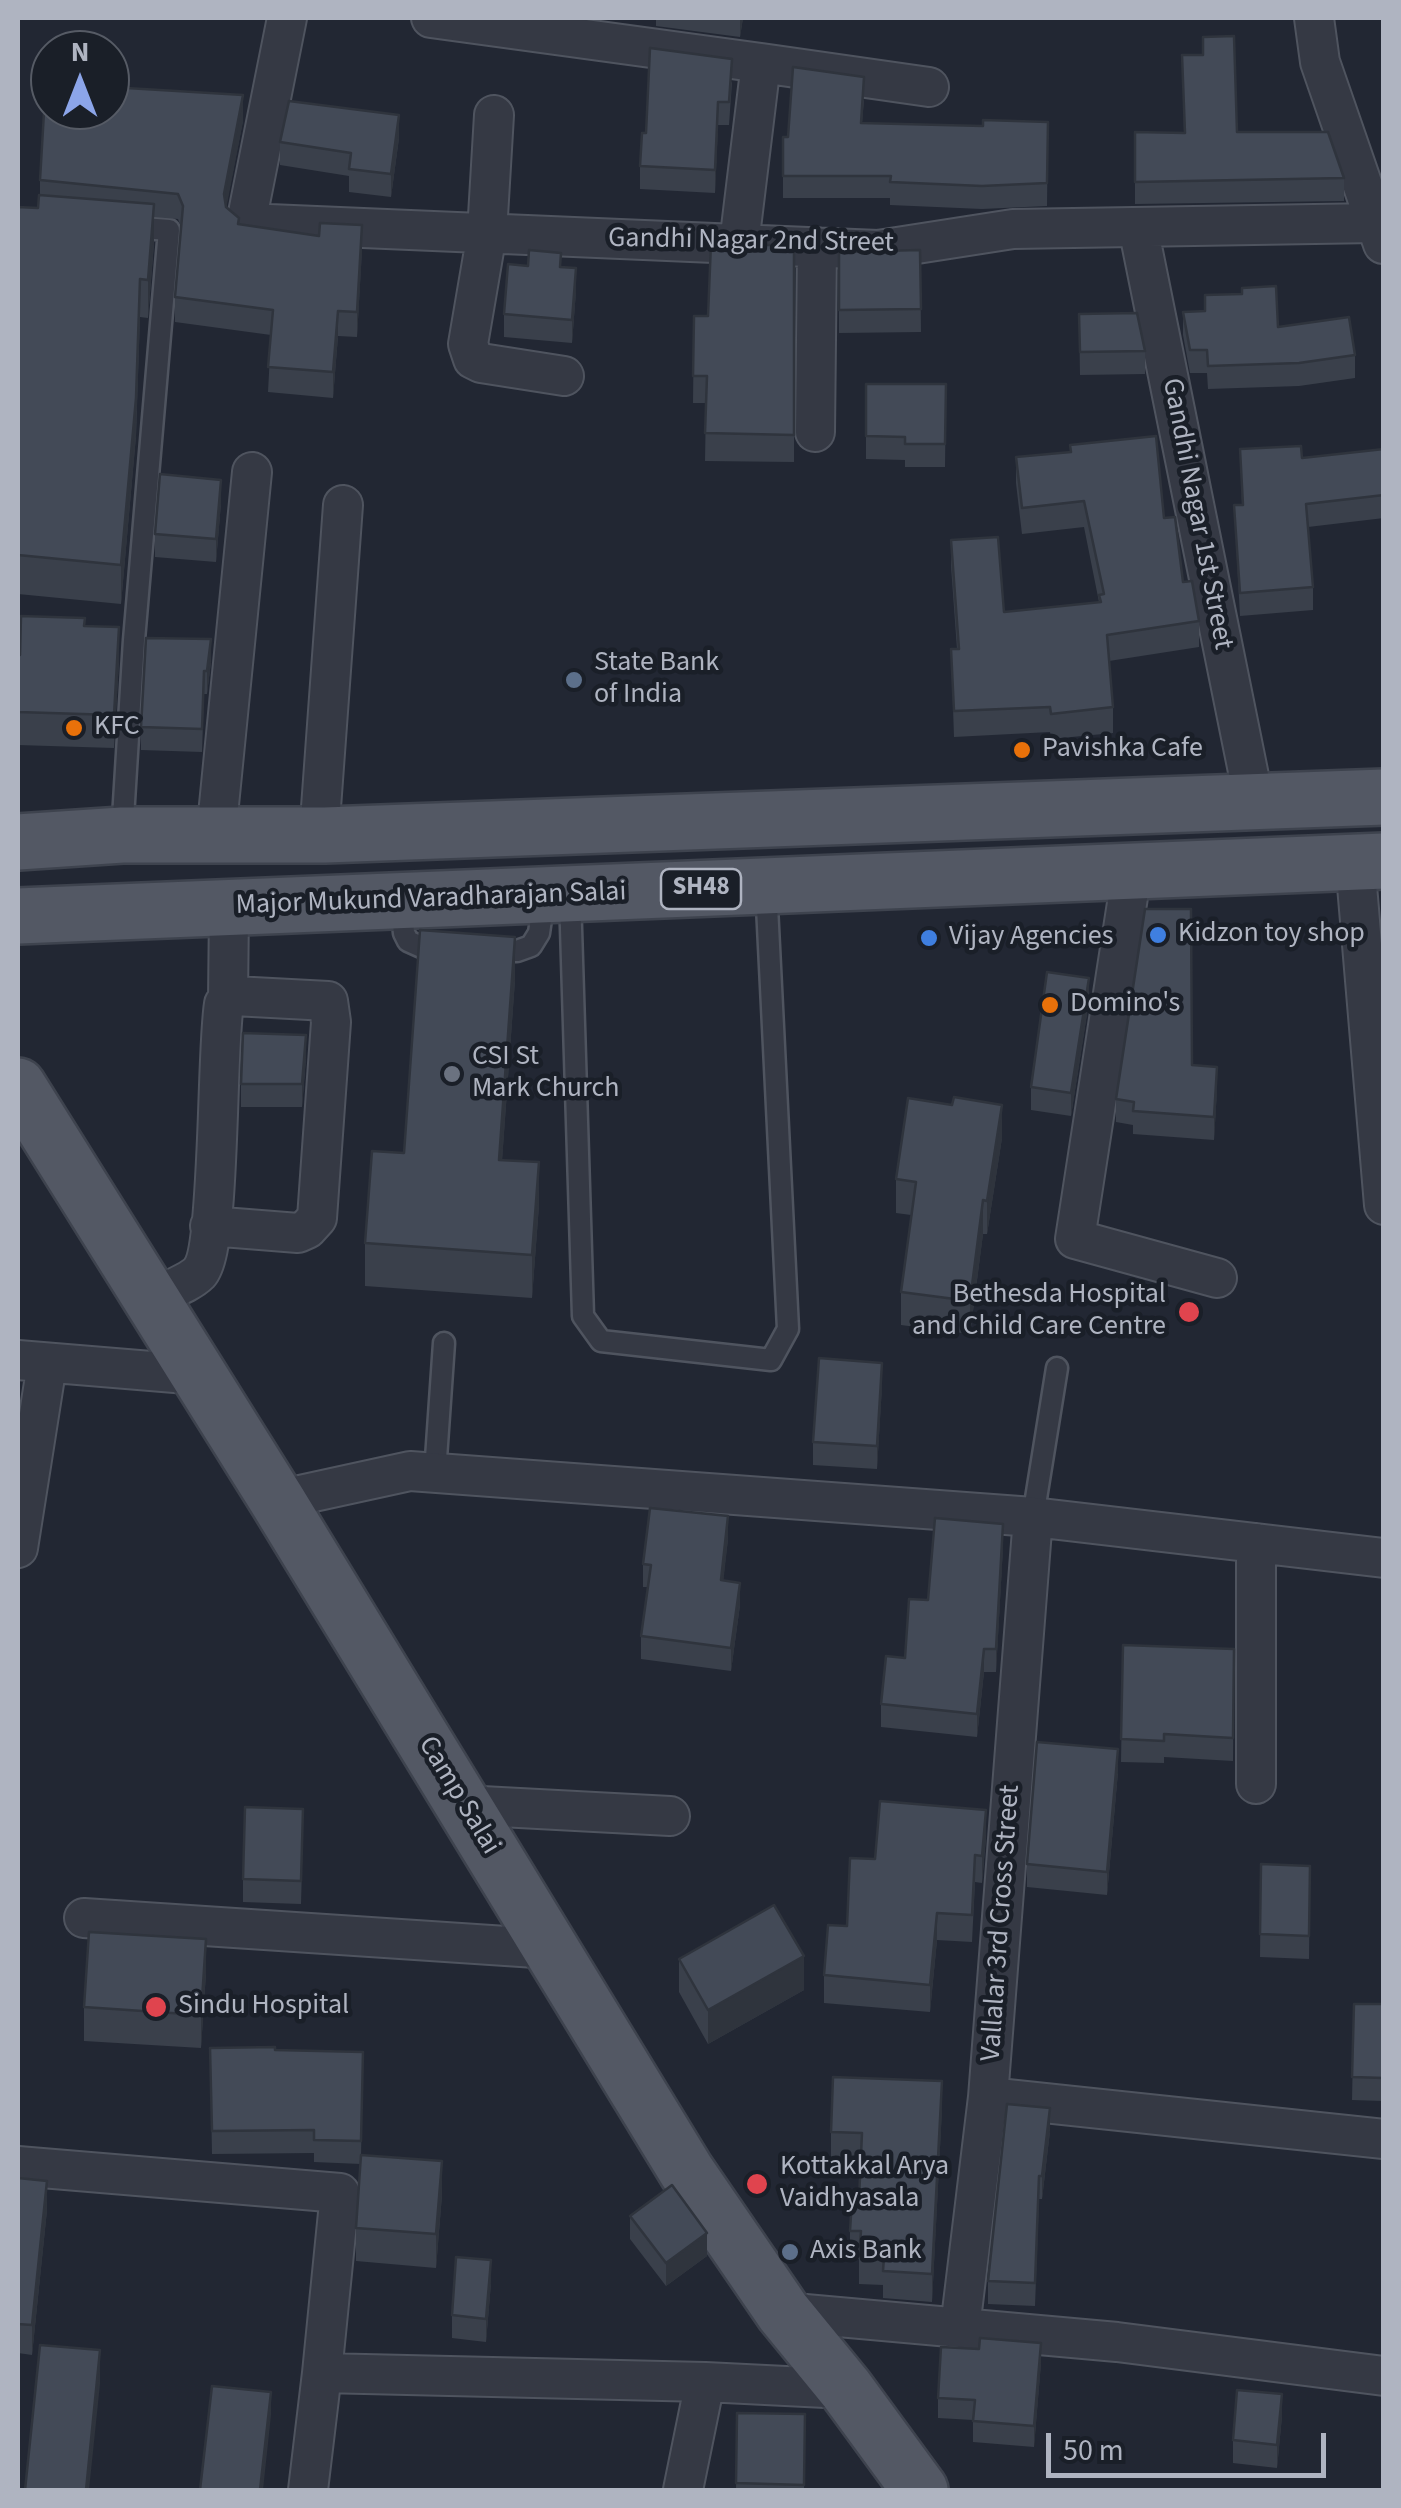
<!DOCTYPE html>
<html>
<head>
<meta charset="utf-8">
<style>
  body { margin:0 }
  #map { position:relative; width:1401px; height:2508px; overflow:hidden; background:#222733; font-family:"Source Sans 3",sans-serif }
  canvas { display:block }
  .frame { position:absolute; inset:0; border:20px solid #afb4c1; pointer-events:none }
  .north { position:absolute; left:30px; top:30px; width:100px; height:100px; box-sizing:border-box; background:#1a1f28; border:2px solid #565b65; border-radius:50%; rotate:0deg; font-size:28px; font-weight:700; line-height:40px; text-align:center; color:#afb4c1 }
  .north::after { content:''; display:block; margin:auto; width:35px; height:45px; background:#8ca5e9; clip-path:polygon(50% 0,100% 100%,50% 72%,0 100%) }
  .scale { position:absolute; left:1046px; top:2433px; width:280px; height:45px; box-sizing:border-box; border:5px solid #afb4c1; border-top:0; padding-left:12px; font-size:30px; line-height:35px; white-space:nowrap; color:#afb4c1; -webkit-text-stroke:8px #1a1f28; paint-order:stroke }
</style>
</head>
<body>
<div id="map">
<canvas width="1401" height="2508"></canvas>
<div class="frame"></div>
<div class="north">N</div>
<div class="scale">50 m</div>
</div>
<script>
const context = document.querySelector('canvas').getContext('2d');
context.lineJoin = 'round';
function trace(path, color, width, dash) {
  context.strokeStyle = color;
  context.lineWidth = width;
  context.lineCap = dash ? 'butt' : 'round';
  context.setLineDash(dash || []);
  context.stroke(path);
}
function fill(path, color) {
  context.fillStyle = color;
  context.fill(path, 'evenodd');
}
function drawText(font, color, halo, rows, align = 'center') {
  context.font = font + ' "Source Sans 3",sans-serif';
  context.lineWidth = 9;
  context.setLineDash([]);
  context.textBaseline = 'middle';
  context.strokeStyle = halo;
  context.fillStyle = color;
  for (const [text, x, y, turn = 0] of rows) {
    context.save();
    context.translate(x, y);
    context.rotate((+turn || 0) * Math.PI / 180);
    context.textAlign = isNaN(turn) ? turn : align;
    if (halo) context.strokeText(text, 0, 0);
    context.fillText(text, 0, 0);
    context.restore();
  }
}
const lane = new Path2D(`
  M122,834l12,-194 35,-410 -40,-3
  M570,896l13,420 18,25 170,19 17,-31 -22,-443
  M401,904l3,29 4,8 20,9h15
  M487,951h30l14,-5 8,-13 5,-35
  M435,1473l9,-130
  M1033,1517l24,-149`);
const street = new Path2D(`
  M287,18l-41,205 632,27 135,-21 362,-6
  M431,18l330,45 -22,181
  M1314,18l6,44 63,182
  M761,63l168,24
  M494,115l-7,118 -19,111 5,15 8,4 83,13
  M1138,227l116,574
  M815,432l2,-185
  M216,835l36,-363
  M319,835l24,-330
  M1355,862l29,343
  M1132,871l-57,368 142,39
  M228,1000l1,-91
  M151,1299c14,-8 37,-15 48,-26 22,-23 17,-223 25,-269l10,-8 94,5 3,21 -14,196 -10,11 -9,4 -88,-7
  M18,1360l181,15
  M277,1500l133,-29 623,46 351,41
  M1256,1543v241
  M18,1548l29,-184
  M463,1805l207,11
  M84,1918l467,31
  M988,2097l396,42
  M18,2166l322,27 -18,180
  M783,2312l334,30 267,34
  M960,2328l28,-231 45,-580
  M308,2490l14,-117 383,9 141,7
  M683,2490l22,-108`);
const primary = new Path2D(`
  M18,842l104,-7h203l1059,-38
  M18,916l1366,-55
  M18,1086l259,414 410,672 96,140 63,77 74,101`);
trace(lane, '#4f545f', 25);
trace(street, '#4f545f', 42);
trace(primary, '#3e434e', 60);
trace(lane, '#353944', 20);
trace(street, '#353944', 38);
trace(primary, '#535864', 55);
fill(new Path2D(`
  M656,18h87l-3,19 -84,-11z
  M1182,55l55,77 107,46v23l-209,3v-72l49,1z
  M732,82l-3,43h-11l-3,68 -75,-4v-23l6,-33z
  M864,100l-2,23 121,3 65,-4 -1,84 -65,3 -92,-4v-7h-107v-61h5z
  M243,121l-17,86 13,17 123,26 -5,87 -19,-1 -5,62 -65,-6 3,-57 -96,-13v-25l6,-70 -3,-8 -24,-2v26l-6,75 -8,-1 -4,119 -15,168 -103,-10v-364l20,-22 2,-13v-15z
  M399,138l-8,59 -42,-5v-16l-69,-11v-23z
  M794,246v216l-89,-1 1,-58h-13l1,-87h14z
  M920,250l1,82 -82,1v-81z
  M528,266l33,1 15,24 -4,52 -68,-6v-23z
  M1183,312l95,15 77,28v23l-56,8 -91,3 -1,-16h-17l-7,-38z
  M1079,314l66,37v23l-65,1z
  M866,384h80l-1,83h-40v-7l-39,-1z
  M1240,449l62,9 82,-9v69l-76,9 5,60v23l-73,6 -6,-111h8z
  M1016,457l148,61 19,64 16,39v26l-90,14 4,46v26l-62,6 -1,-7 -96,5 -3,-88h6l-6,-83v-26l53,72 95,-10 -15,-75 -62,7 -6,-51z
  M221,503l-5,59 -61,-5v-23z
  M85,626l34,34 -5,88 -96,-3v-90z
  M211,662l-4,32h-3l-2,58 -61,-2v-23z
  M515,980l-13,180 37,45 -7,93 -167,-12v-43l39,-90z
  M1089,1001l-18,115 -40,-6v-23z
  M306,1058l-4,49h-61v-23z
  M1192,1065l25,25 -3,50 -81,-6v-9l-17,-3v-23z
  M1002,1138l-15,96h-4l-13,100 -69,-9v-33l10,-77 -15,-2v-34z
  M882,1386l-5,83 -64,-4v-23z
  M728,1539l-5,41 17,25 -9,66 -90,-12v-23l7,-49h-5v-23z
  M1003,1547l-7,125h-12l-7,65 -96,-10v-23l24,-46 23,-58z
  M1123,1645l111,4 -1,112 -69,-4v6l-43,-1z
  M1118,1772l-11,123 -80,-8v-23z
  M303,1832l-2,72 -58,-2v-23z
  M986,1837l-4,46 -7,-1 -3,60 -35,-2 -7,72 -106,-9v-28l23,-49 28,-67z
  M1261,1864l49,2 -1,93 -49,-2z
  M679,1959l125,31 -96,54 -29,-52z
  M206,1973l-5,75 -117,-7v-34z
  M1354,2004h30v97l-32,-1z
  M210,2048l153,4 -2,105 81,38 -6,73 -80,-7v-33l5,-64 -47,-2v-9l-102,1z
  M942,2109l-10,193 -49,-4v-13l-24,-1v-25l-9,-1v-27l9,-32 2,-38 -30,-1v-28z
  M1050,2131l-8,68h-3l-4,107 -47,-2v-23z
  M18,2178l29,32 -15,145 -14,-2z
  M630,2216l77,40 -41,30 -36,-47z
  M491,2283l-5,59 -34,-4v-23z
  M1041,2363l-7,84 -61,-5v-22l-35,-2v-20z
  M737,2413l68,1 -1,76h-68z
  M1282,2416l-5,52 -44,-5v-23z`), '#3a404b');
fill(new Path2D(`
  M740,18h3l-3,19z
  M243,95v26l-19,99v-26z
  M718,102v23l-3,68v-23z
  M399,115v23l-8,59v-23z
  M154,204v39l-6,75v-38z
  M362,225v25l-5,87v-25z
  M576,268v23l-4,52v-23z
  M140,279l-4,157 -15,168v-39z
  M338,311v25l-5,62v-26z
  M221,480v23l-5,59v-23z
  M119,627v33l-5,88v-33z
  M211,639v23l-4,32v-23z
  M515,937v43l-16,223v-43z
  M1089,978v23l-18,115v-23z
  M306,1035v23l-4,49v-23z
  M1217,1067v23l-3,50v-23z
  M1002,1105v33l-15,96v-33z
  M539,1162v43l-7,93v-43z
  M983,1200v34l-13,100v-33z
  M882,1363v23l-5,83v-23z
  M728,1516v23l-7,64v-23z
  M1003,1524v23l-7,125v-23z
  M740,1583v22l-9,66v-23z
  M984,1649v23l-7,65v-23z
  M1118,1749v23l-11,123v-23z
  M986,1810v27l-4,46v-27z
  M937,1913v27l-7,72v-27z
  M206,1939v34l-5,75v-33z
  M804,1956v34l-96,54v-34z
  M942,2081v28l-10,193v-28z
  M1050,2108v23l-8,68v-23z
  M442,2161v34l-6,73v-34z
  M47,2181v29l-15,145v-30z
  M707,2233v23l-41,30v-23z
  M491,2260v23l-5,59v-23z
  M1041,2343v20l-7,84v-21z
  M100,2350v34l-11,106h-3z
  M271,2392v23l-8,75h-3z
  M1282,2394v22l-5,52v-23z`), '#2f343d');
const building = new Path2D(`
  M1234,36l3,96h91l16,46 -209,4v-50l50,1 -3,-78h21v-18z
  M650,48l82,11 -3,43h-11l-3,68 -75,-4 2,-33h4z
  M793,67l71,10 -3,46 122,3v-6l65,2 -1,61 -65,3 -92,-4 1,-6h-108v-39h5z
  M46,78h4v32h60v-23l133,8 -19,99 2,13 13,11 -1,6 81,12 1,-13 42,2 -5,87 -19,-1 -5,61 -65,-5 5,-57 -98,-13 8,-91 -5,-12 -138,-14z
  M289,101l110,14 -8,59 -42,-5 2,-16 -71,-11z
  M39,195l115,9 -6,76 -8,-1 -4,119 -15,167 -103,-10v-348l20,1z
  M711,243l83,3v189l-89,-2 2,-57h-14l1,-60h14z
  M529,250l32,3 -1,14 16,1 -4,52 -68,-6 4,-50 20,2z
  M920,250l1,59 -82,1v-58z
  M1276,286l2,41 71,-10 6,38 -56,8 -91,3 -1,-16h-17l-7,-38 22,-1v-16l37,-1v-6z
  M1137,313l8,38 -65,1 -1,-38z
  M866,384h80l-1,60h-40v-7l-39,-1z
  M1156,436l8,82 11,-1 8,65 9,-1 7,40 -92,14 6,72 -62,7 -1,-7 -96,4 -3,-62h8l-8,-109 47,-3 6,75 97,-10 -2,-7 5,-1 -20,-93 -62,7 -6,-51 55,-5 -1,-7z
  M1301,446l1,12 82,-9v46l-78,9 7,83 -73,6 -6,-88h9l-3,-56z
  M160,474l61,6 -5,59 -61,-5z
  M21,616l64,2 -1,8 35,1 -5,88 -96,-3v-57h2z
  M146,638l65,1 -4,32h-3l-2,58 -61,-2z
  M1145,909h46l1,156 25,2 -3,50 -81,-6 1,-9 -18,-3z
  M420,930l95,7 -16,223 40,2 -7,93 -167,-12 7,-92 32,2z
  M1047,972l42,6 -18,115 -40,-6z
  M243,1033l63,2 -4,49h-61z
  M954,1097l48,8 -15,96 -4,-1 -13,101 -69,-9 15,-110 -20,-3 12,-81 44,7z
  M819,1358l63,5 -5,83 -64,-4z
  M650,1508l78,8 -7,64 19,3 -9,65 -90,-12 10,-71 -8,-1z
  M935,1518l68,6 -7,125h-12l-7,65 -96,-10 5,-48 19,2 4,-59 19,1z
  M1123,1645l111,4 -1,89 -69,-4v7l-43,-2z
  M1037,1742l81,7 -11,123 -80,-8z
  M880,1801l106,9 -4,46 -7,-1 -3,60 -35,-2 -7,72 -106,-10 4,-50 19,1 3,-68 25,1z
  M245,1807l58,2 -2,72 -58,-2z
  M1261,1864l49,2 -1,70 -49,-2z
  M774,1905l30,51 -96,54 -29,-51z
  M89,1932l117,7 -5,76 -117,-8z
  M1354,2004h30v74l-32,-1z
  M275,2047v3l88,2 -2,89 -47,-1v-10l-102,1 -2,-83z
  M833,2077l109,4 -10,193 -49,-3 1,-14 -25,-1 2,-25h-11l2,-32h7l3,-66 -31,-1z
  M1007,2104l43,4 -8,68h-3l-4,107 -47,-2z
  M361,2155l81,6 -6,73 -80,-6z
  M18,2178l29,3 -15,144 -14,-1z
  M672,2185l35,48 -41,30 -36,-47z
  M456,2257l35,3 -5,59 -34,-4z
  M980,2338l61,5 -7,83 -61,-5 2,-21 -37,-2 3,-51 38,2z
  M40,2345l60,5 -14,140h-61z
  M212,2386l59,6 -11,98h-60z
  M1237,2390l45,4 -5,51 -44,-5z
  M737,2413l68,1 -1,71 -68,-2z`);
fill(building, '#434a57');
trace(building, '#2f343d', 2.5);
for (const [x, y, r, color] of [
  [574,680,10,"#5c6f8a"],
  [74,728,10,"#e8710a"],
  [1022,750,10,"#e8710a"],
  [1158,935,10,"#3f7fe0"],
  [929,938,10,"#3f7fe0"],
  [1050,1005,10,"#e8710a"],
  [452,1074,10,"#6b7280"],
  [1189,1312,12,"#e0444e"],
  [156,2007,12,"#e0444e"],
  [757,2184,12,"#e0444e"],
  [790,2252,10,"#5c6f8a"]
]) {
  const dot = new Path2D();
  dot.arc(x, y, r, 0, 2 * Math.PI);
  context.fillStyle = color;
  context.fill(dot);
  trace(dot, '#1a1f28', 4);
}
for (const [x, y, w] of [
  [701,889,80]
]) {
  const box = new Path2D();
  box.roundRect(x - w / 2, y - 20, w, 40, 8);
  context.fillStyle = '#1a1f28';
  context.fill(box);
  trace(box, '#afb4c1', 2.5);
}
drawText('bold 25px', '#afb4c1', null, [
  ["SH48",701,889]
]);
drawText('28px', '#afb4c1', '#1a1f28', [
  ["Gandhi Nagar 2nd Street",751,242,1],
  ["Gandhi Nagar 1st Street",1196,514,79],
  ["Major Mukund Varadharajan Salai",431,900,-2],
  ["Camp Salai",458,1796,59],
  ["Vallalar 3rd Cross Street",1002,1923,-86]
]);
drawText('28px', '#afb4c1', '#1a1f28', [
  ["State Bank",594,664],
  ["of India",594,696],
  ["KFC",94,728],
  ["Pavishka Cafe",1042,750],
  ["Kidzon toy shop",1178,935],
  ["Vijay Agencies",949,938],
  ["Domino's",1070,1005],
  ["CSI St",472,1058],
  ["Mark Church",472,1090],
  ["Bethesda Hospital",1166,1296,"right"],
  ["and Child Care Centre",1166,1328,"right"],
  ["Sindu Hospital",178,2007],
  ["Kottakkal Arya",780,2168],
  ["Vaidhyasala",780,2200],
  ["Axis Bank",810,2252]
], 'left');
</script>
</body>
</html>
